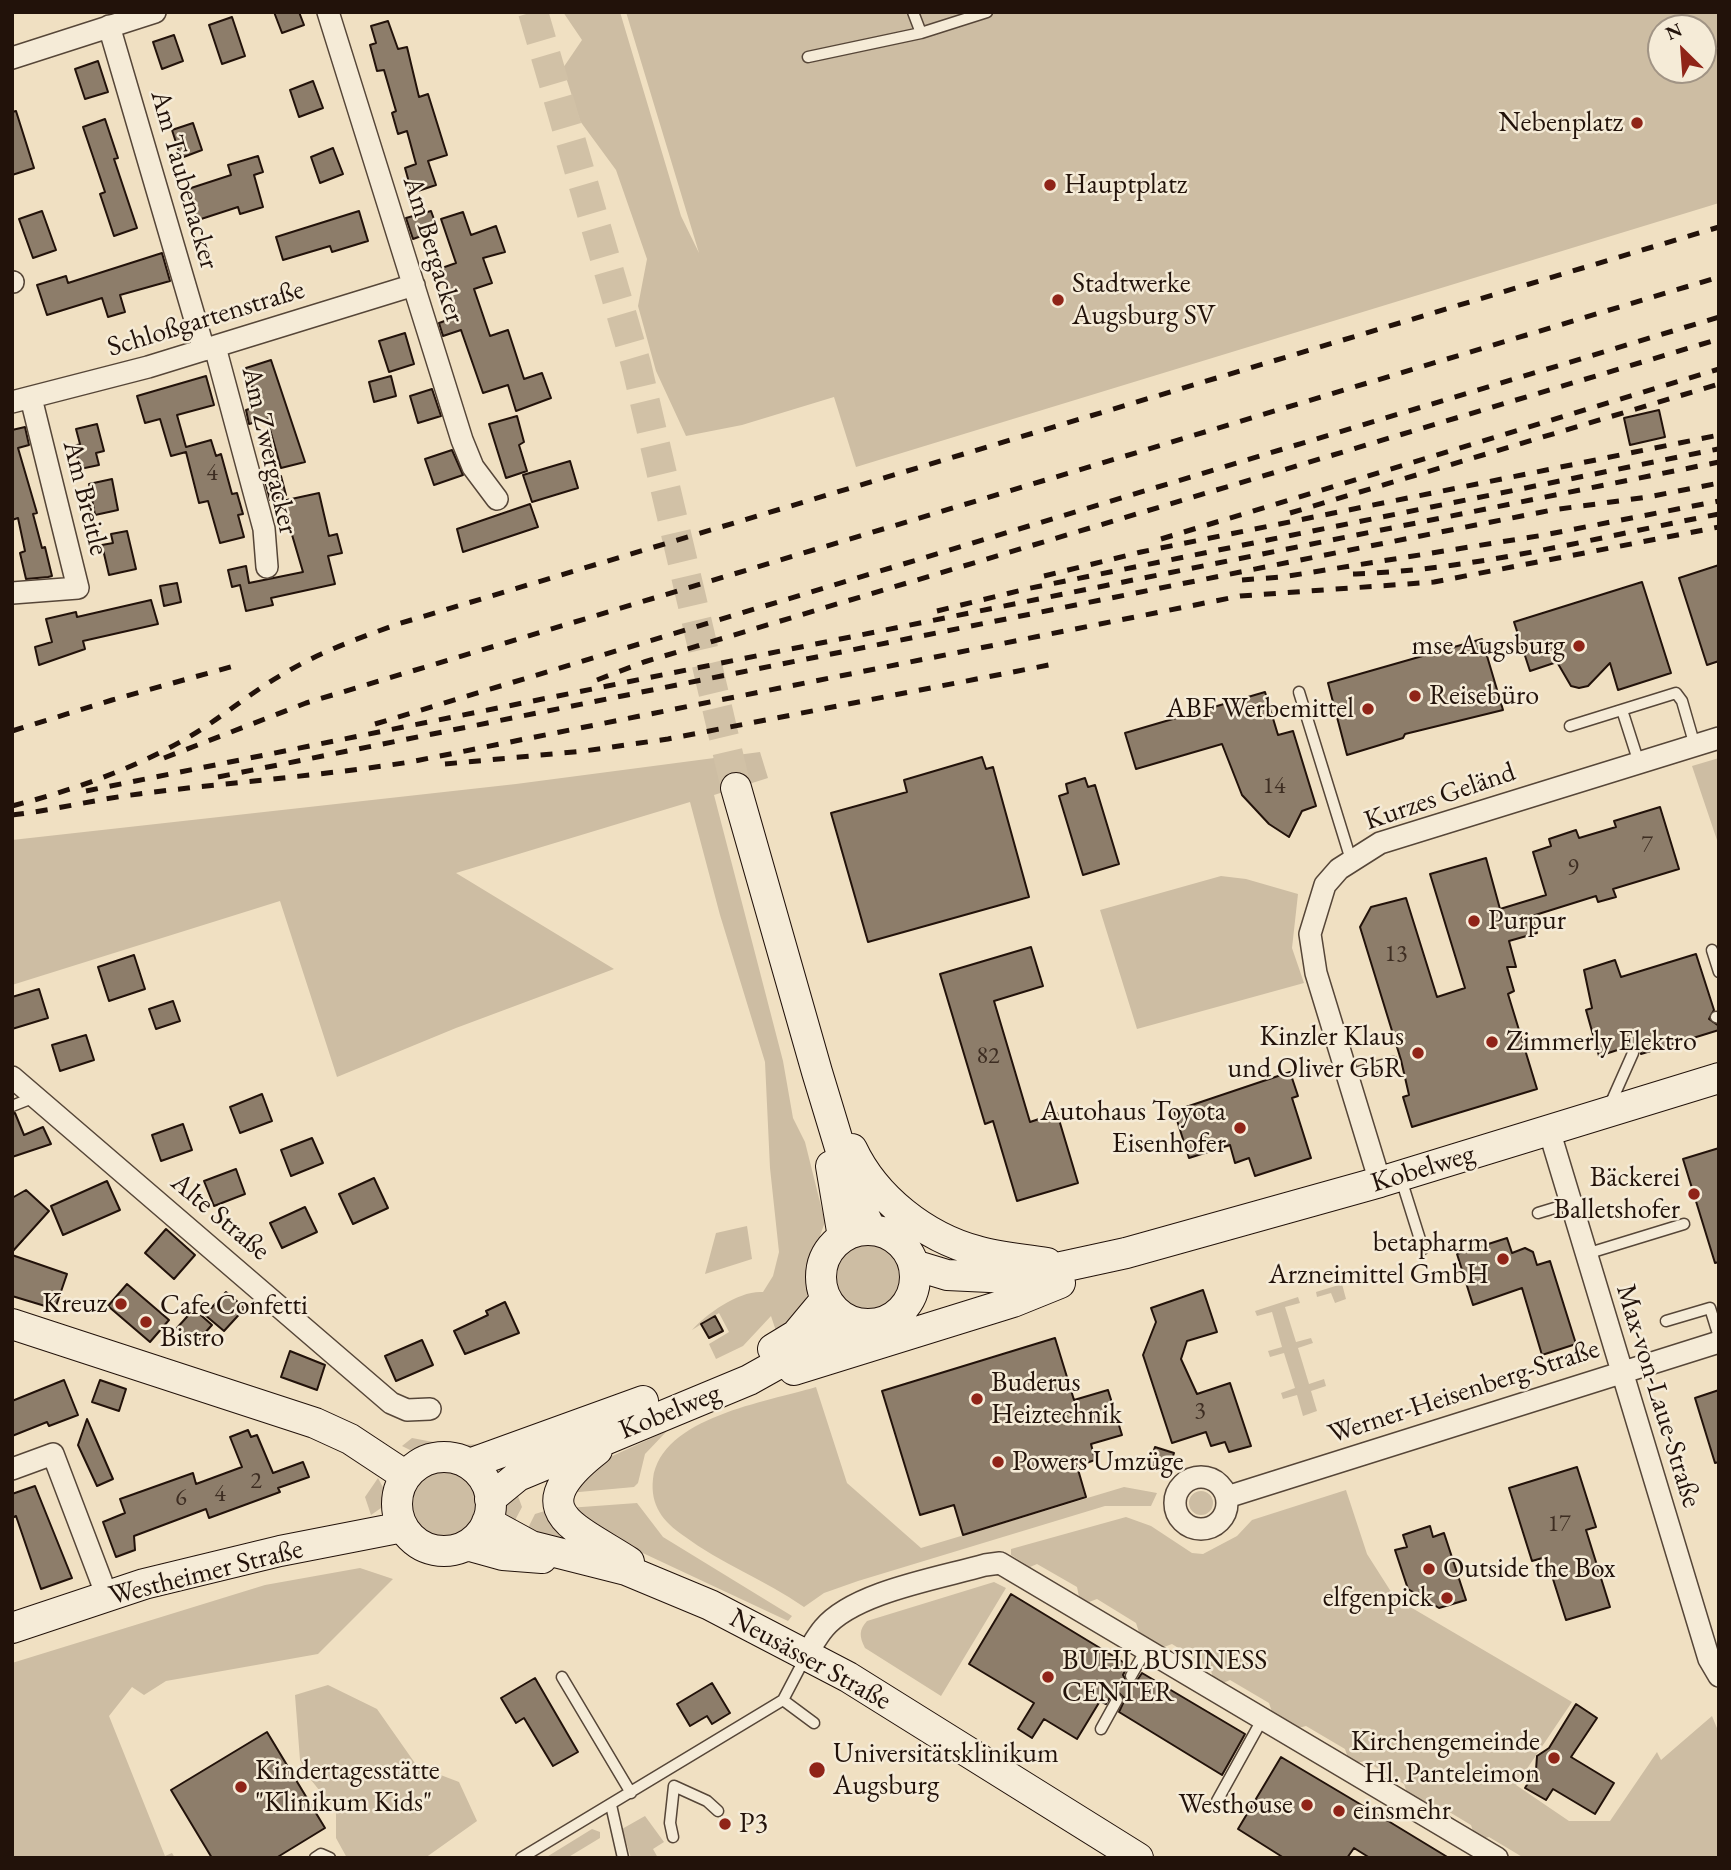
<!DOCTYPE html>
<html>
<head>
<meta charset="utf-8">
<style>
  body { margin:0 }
  #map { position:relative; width:1731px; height:1870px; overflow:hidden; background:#f0e0c2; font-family:"EB Garamond",serif }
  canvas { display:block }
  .frame { position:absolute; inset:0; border:14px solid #22120a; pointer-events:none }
  .north { position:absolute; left:1647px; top:14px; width:70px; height:70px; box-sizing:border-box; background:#f5ebd7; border:2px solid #a19485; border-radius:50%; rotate:335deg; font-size:19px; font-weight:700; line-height:28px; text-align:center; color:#22120a }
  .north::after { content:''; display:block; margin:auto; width:24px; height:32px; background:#8f2418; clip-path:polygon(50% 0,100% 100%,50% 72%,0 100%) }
</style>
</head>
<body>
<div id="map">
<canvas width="1731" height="1870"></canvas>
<div class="frame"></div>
<div class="north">N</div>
</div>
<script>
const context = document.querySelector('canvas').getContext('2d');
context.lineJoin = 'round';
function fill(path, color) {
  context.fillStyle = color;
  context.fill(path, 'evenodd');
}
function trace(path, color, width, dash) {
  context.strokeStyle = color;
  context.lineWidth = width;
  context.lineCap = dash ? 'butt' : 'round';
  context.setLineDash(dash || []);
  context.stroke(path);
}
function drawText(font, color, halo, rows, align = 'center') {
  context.font = font + ' "EB Garamond",serif';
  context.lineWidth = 5;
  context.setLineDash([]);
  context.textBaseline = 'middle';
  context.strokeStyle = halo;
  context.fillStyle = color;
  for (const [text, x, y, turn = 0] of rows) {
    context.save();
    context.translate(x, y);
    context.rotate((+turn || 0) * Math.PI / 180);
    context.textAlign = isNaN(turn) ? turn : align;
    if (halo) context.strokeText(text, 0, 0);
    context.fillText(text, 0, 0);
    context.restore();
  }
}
fill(new Path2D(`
  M563,12h57l61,204 18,37 -73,-241h1093v191l-863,264 -22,-70 -92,28 -56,11 -30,-65 -18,-65 9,-47 -31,-89 -36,-49 -17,-53 19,-28zM1661,28h42v42h-42z
  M760,752l8,26 -54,17 69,266 10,57 12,24 20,80 -12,33 -5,39 -14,29 -17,11 -6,-18 -28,30 -27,13 -7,-15 20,-12 -10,-19 -27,17c15,-17 48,-40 71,-38l10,-16 6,-24 -9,-84 -5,-106 -45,-147 -30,-113 -234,71 158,96 -158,59 -119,49 -57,-176 -268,84v-145l504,-56z
  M1719,758v88l-27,-80z
  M1221,876l25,3 52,15 -6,54 12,35 -167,46 -37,-119z
  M747,1226l5,33 -47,15 11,-41z
  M831 1276a37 37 0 1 1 74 0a37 37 0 1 1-74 0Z
  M1342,1284l4,15 -11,4 -4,-10 -14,4 -1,-5z
  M1298,1297l2,6 -15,4 11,35 15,-4 2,5 -15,5 11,36 15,-5 2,7 -15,5 6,20 -14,5 -6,-21 -14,4 -2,-6 14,-5 -11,-35 -14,4 -2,-6 14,-4 -10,-35 -15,4 -2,-5z
  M816,1387l31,96 74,65 203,-61 33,6 -6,13h-46l-247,75 -34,12 -20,14c-39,-27 -84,-44 -120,-71 -21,-14 -34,-31 -31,-57 8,-62 114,-77 163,-92z
  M667,1431l-22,23 -7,29 -4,4 -66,6 29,-30z
  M412,1438l37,7 42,-1 -20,8 -29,-6 -32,4 -8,-4z
  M406 1504a37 37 0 1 1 74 0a37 37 0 1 1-74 0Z
  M378,1478l9,17 -6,13 -10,7 -6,-18z
  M515,1488l7,19 -10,19 -7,-9 -2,-13z
  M1346,1490l21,64 28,44 177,104 -56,83 53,36h41l47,-69 4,8 51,-44 7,17v125h-195l-35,-21 -8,2 -7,-5 -3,-9 -30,-18 -8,2 -26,-16 -3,-9 -39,-23 -8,2 -9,-5 -3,-9 -39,-23 -8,2 -26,-16 -3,-9 -39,-23 -7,3 -10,-6 -3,-9 -38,-24 -8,3 -25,-15 -3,-9 -39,-24 -8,3 -10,-5 -2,-10 -40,-23 -7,3 -19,-12v-6l115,-32 25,9 41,27 11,1 34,-18 15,-16z
  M1189 1503a12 12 0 1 1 24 0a12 12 0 1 1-24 0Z
  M637,1503l26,34 129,79 -4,5 -188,-88 -32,-25z
  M548,1510l39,35 -62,-11 10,-20z
  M360,1568l33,11 -75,75 -152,27 -22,14 -12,-8 -23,29 56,140 7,-3 3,5h-163v-195l253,-78z
  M994,1582l12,6 -65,108 -76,-48c-6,-12 -6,-18 2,-27z
  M328,1685l49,24 40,57 42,16 18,39 -52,37h-78l-11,-20v-27l-25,-31 -11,-20 -5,-65z
  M645,1816l19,26 -11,7 5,9h-27l-9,-29z
  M592,1829l8,3v6l-33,20h-22z`), '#cdbda3');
const building = new Path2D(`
  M274,12h25l5,13 -22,8z
  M232,17l13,39 -23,8 -13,-39z
  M388,21l10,28 9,-2 12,50 9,-3 19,61 -19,6 8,24 -24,8 -7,-25 11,-4 -9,-33 -9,3 -6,-21 4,-2 -12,-41 -7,1 -7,-26 6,-2 -5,-17z
  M174,35l9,26 -21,8 -9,-27z
  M98,61l10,31 -23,7 -10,-30z
  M313,81l10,27 -24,9 -9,-27z
  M16,111l18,57 -22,7v-63z
  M105,119l13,39 -4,1 23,69 -23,8 -14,-42 5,-2 -22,-65z
  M193,123l9,27 -21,8 -9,-28z
  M333,148l10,26 -23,9 -9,-26z
  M258,156l5,16 -9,3 9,32 -23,7 -2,-7 -40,13 -10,-31 43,-14 -3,-10z
  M42,211l14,39 -23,8 -14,-39z
  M359,211l9,30 -36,11 -2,-6 -47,14 -7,-23z
  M431,211l7,19 -25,9 -7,-21z
  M463,212l8,23 25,-9 9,26 -22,6 9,25 -18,6 16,47 18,-6 16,49 18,-6 9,25 -35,13 -8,-26 -25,8 -22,-63 -18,6 -4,-13 17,-6 -17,-48 17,-6 -15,-44z
  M162,253l8,28 -50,14 5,17 -17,5 -6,-19 -55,17 -10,-30 29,-9 2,7z
  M405,333l9,31 -25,8 -10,-31z
  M271,360l34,102 -24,6 -14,-49 -18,5 -3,-14 12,-4 -12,-38z
  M206,376l8,29 -37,10 9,32 25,-7 5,16 5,-2 11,40 5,-1 6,21 -5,1 6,22 -24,6 -12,-42 -9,2 -13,-51 -15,4 -11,-37 -15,4 -8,-27z
  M391,376l5,20 -22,6 -5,-20z
  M432,389l9,27 -23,7 -8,-27z
  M1659,410l6,27 -35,8 -6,-27z
  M517,416l7,26 -5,3 8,26 -21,7 -17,-54z
  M97,424l7,27 -8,2 3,12 -19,4 -5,-23 5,-2 -4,-15z
  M25,427l4,18 -11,3 19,65 -4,1 9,34 3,-1 7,29 -4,1 -22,2 -6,-26 5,-2 -7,-33 -6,2v-90z
  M452,450l11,25 -29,10 -9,-26z
  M570,461l8,27 -46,14 -9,-27z
  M281,476l5,19 -16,5 -5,-19z
  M112,479l6,31 -23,5 -6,-31z
  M319,493l10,43 8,-2 5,19 -14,3 7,28 -64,14 2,7 -27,6 -6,-26 -8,2 -4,-17 18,-4 3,17 54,-11 -21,-71z
  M530,504l8,23 -75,25 -6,-23z
  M127,531l9,38 -27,6 -7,-30 11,-2 -2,-9z
  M1719,565v96l-12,4 -28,-87z
  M1642,582l29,91 -53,17 -8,-27 -22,23 -9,2 -8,-2 -14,-24 -27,9 -16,-49z
  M177,583l4,19 -17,4 -4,-20z
  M151,600l7,24 -75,17 2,8 -46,16 -4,-18 17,-5 -6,-23 30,-7 1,5z
  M1482,639l21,71 -98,24 -2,4 -56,17 -19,-72z
  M1265,692l13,43 15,-4 23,75 -14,5 -13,26 -20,-13 -27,-29 -20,-51 -86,25 -11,-36z
  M982,757l4,12 7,-2 36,130 -161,45 -37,-129 76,-21 -3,-12z
  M1085,778l3,9 7,-2 24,79 -36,11 -24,-79 9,-3 -2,-9z
  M1660,807l19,62 -66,20 3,8 -18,5 -2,-6 -64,20 5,17 -28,8 7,26h-9l7,24 -6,3 29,95 -125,38 -9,-30 6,-2 -8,-35 -41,-133 11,-20 35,-9 31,99 28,-9 -35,-114 56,-16 14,51 46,-14 -13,-43 18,-6 -2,-7 27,-9 3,8 37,-11 -2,-6z
  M1031,947l12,39 -49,15 36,121 27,-9 21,70 -61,18 -24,-80 -8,3 -45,-150z
  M1696,954l18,56 -5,9 10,7v4l-78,24 -2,-6 -6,-3 -34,11 -13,-46 6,-2 -8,-38 31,-10 6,17z
  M134,955l11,34 -36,12 -11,-34z
  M39,989l9,29 -36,11v-32z
  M173,1001l7,20 -24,8 -7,-20z
  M86,1035l8,25 -34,11 -8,-26z
  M1290,1072l8,24 -6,2 19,60 -56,18 -6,-18 -14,5 -5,-18 -41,13 -15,-47z
  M262,1094l10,27 -32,12 -10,-26z
  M15,1113l9,22 19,-8 8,17 -39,13v-43z
  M183,1124l9,26 -31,11 -9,-26z
  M312,1138l11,25 -32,13 -10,-26z
  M1719,1148v114l-4,1 -32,-104z
  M236,1169l9,25 -31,12 -10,-25z
  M374,1178l14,30 -35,16 -14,-30z
  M107,1181l13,29 -57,25 -12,-29z
  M26,1190l23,21 -37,41v-54z
  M305,1207l12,25 -35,16 -12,-25z
  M166,1229l29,26 -21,24 -29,-26z
  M1507,1238l5,15 13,-5 8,4 4,13 13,-4 26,83 -34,11 -20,-67 -49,17 -16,-51z
  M12,1255l55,19 -12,35 -43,-13z
  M127,1284l42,36 -19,22 -42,-36z
  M1203,1290l14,42 -30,9 -6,18 16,35 33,-11 21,63 -22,6 -4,-10 -14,4 -5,-14 -34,11 -29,-88 13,-33 -5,-14z
  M226,1292l19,16 -21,23 -19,-16z
  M505,1302l14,31 -54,21 -11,-23 34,-16 -2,-4z
  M194,1309l18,16 -18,20 -18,-16z
  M715,1316l8,15 -14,7 -8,-14z
  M1055,1338l19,62 34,-10 14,45 -31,9 4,16 -18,6 9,31 -123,38 -9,-30 -34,10 -38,-124z
  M422,1340l11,25 -37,16 -11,-25z
  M290,1351l35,14 -8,25 -36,-13z
  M64,1380l14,35 -29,11 -2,-4 -35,14v-35z
  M100,1380l26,9 -7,22 -27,-9z
  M1719,1390v72l-4,1 -20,-65z
  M87,1419l26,60 -16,7 -19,-41z
  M248,1430l3,7 6,-2 16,38 30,-11 6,15 -31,11 2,4 -71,26 -3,-9 -72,27 1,14 -19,7 -13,-35 22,-9 -5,-14 73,-26 3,11 46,-17 -12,-30z
  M1155,1447l19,6 -6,18 -19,-6z
  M1577,1467l19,60 -10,3 24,77 -44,13 -20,-63 -14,4 -23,-73z
  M35,1486l37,92 -31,11 -25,-73 -4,2v-24z
  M1430,1526l3,11 11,-4 22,67 -27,8 -31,-19 -13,-39 12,-3 -4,-12z
  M1011,1594l117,71 -5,10 4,7h9l6,-9 103,61 -23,41 -103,-63 6,-13 -7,-7 -6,2 -6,10 -6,-3 -23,38 -33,-20 -12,19 -14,-9 16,-26 -65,-39z
  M535,1678l43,74 -25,14 -29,-48 -8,5 -15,-25z
  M712,1683l18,30 -18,11 -5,-8 -17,10 -13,-22z
  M1576,1704l21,14 -26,39 43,26 -19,31 -42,-25 -7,11 -21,-12 11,-18 1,-14 12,-8z
  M267,1732l58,96 -49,30h-64l-41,-68z
  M1281,1757l94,56 74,45h-79l-16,-10 -7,10h-63l-46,-29z`);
fill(building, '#8d7d6a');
trace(building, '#22120a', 2);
trace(new Path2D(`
  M533,12l103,352 100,424`), '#d1c1a6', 30, [30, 15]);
const lane = new Path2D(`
  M913,12l8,21
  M808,57l113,-24 66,-21
  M1299,692l52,168
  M1622,710l17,53
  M1570,726l106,-33 6,8 13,45
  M1712,950l7,22
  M1716,1017l3,1
  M1348,1075l45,-13
  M12,1106l23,-9
  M1614,1109l-1,-11 20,-45
  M1401,1179l22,70
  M1538,1213l33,-10
  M1586,1254l98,-30
  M1666,1321l44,-13 9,29
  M1131,1676l16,-28
  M562,1677l69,116
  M783,1700l31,23
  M1101,1729l16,-29
  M1217,1801l46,-83
  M611,1805l12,53
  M673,1837l-3,-14 4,-37 33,15 11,10
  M315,1858l6,-4 9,4
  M521,1858l262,-158 22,-42`);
const street = new Path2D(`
  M328,12l134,428 11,27 24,32
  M109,26l95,324
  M12,58l143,-46
  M12,282h1
  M215,347l49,182 3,38
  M12,402l136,-35 266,-82
  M12,593l66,-5 -47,-190
  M12,1077l379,326 16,7 23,-1
  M1549,1130l160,529 10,17
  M1380,1182l-64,-209 -6,-39 15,-49 14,-16 41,-26 339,-105
  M12,1469l41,-15 54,142
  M1175 1503a26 26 0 1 1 52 0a26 26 0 1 1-52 0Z
  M1227,1497l492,-155
  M806,1655c6,-9 11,-19 18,-27 30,-36 116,-50 161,-63l15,-2 497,295`);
const secondary = new Path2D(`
  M736,788l81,284 37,122 17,36
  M852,1149c23,49 73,88 125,102 22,7 47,8 70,12
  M831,1166l12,71
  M821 1277a47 47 0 1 1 94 0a47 47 0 1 1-94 0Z
  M914,1265l33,10 64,3 115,-25 254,-71 339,-104
  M12,1324l303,99 35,16 56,37
  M773,1349l23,-14 30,-36
  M794,1370l219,-68 47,-19
  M597,1450c-78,61 -23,76 32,112
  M397 1504a47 47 0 1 1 94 0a47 47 0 1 1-94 0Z
  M469,1464l174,-63
  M490,1499l28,-23 231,-96 77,-43 23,-16
  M487,1522l44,24 95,24 84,35 138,72 290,181
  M467,1545l36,10 39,3
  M12,1628l132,-44 136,-33 123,-24`);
trace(lane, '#564638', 13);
trace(street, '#564638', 24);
trace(secondary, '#22120a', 32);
trace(lane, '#f5ebd7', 10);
trace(street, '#f5ebd7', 21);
trace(secondary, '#f5ebd7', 30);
trace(new Path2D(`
  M1290,513l429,-129
  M1161,539l558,-170
  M1353,574c123,-4 245,-37 366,-60
  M1044,576l97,-24 578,-117
  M1242,580l40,-3 262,-42 175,-34
  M937,611l89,-22 692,-140
  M597,680l47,-18 1075,-323
  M375,724l1344,-407
  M12,731l100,-31 129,-36
  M164,758l142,-55 1413,-426
  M445,764l139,-13 84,-12 391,-76
  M218,777l1167,-234 167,-33 96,-13 71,-14
  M86,791l1633,-329
  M12,806c58,-15 118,-36 170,-65 36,-20 67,-48 103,-68 35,-21 74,-35 113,-49l1321,-397
  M12,815c43,-5 85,-16 127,-21 91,-12 181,-18 271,-32l830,-166 194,-14 285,-55`), '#22120a', 5, [12, 12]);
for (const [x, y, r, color] of [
  [1637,123,7,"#8f2418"],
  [1050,185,7,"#8f2418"],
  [1058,300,7,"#8f2418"],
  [1579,646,7,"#8f2418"],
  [1415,696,7,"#8f2418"],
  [1368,709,7,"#8f2418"],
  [1474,921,7,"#8f2418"],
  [1492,1042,7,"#8f2418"],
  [1418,1053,7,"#8f2418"],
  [1240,1128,7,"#8f2418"],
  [1694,1194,7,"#8f2418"],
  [1503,1259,7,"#8f2418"],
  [121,1304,7,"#8f2418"],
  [146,1322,7,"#8f2418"],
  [977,1399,7,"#8f2418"],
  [998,1462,7,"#8f2418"],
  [1429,1569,7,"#8f2418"],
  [1447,1598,7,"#8f2418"],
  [1048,1677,7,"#8f2418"],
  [1554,1758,7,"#8f2418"],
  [817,1770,9,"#8f2418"],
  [241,1787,7,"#8f2418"],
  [1307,1805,7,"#8f2418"],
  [1339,1811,7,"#8f2418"],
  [725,1824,7,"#8f2418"]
]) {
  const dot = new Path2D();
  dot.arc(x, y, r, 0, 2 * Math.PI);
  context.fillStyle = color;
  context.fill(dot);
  trace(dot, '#f5ebd7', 2.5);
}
drawText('24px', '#3d2d22', null, [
  ["4",212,473],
  ["14",1274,786],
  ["7",1647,845],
  ["9",1573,868],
  ["13",1396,954],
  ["82",988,1056],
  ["3",1200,1411],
  ["2",256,1481],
  ["4",220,1494],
  ["6",181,1498],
  ["17",1559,1524]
]);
drawText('28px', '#22120a', '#f5ebd7', [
  ["Nebenplatz",1623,123,"right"],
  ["Hauptplatz",1064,185],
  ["Stadtwerke",1072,284],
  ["Augsburg SV",1072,316],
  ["mse Augsburg",1565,646,"right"],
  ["Reisebüro",1429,696],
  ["ABF Werbemittel",1354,709,"right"],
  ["Purpur",1488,921],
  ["Kinzler Klaus",1404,1037,"right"],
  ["und Oliver GbR",1404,1069,"right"],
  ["Zimmerly Elektro",1506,1042],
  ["Autohaus Toyota",1226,1112,"right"],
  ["Eisenhofer",1226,1144,"right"],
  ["Bäckerei",1680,1178,"right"],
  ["Balletshofer",1680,1210,"right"],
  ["betapharm",1489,1243,"right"],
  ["Arzneimittel GmbH",1489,1275,"right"],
  ["Kreuz",107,1304,"right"],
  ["Cafe Confetti",160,1306],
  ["Bistro",160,1338],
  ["Buderus",991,1383],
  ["Heiztechnik",991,1415],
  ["Powers Umzüge",1012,1462],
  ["Outside the Box",1443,1569],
  ["elfgenpick",1433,1598,"right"],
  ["BUHL BUSINESS",1062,1661],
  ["CENTER",1062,1693],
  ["Kirchengemeinde",1540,1742,"right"],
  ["Hl. Panteleimon",1540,1774,"right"],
  ["Universitätsklinikum",833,1754],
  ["Augsburg",833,1786],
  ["Kindertagesstätte",255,1771],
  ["\"Klinikum Kids\"",255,1803],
  ["Westhouse",1293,1805,"right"],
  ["einsmehr",1353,1811],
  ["P3",739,1824]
], 'left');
drawText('28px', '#22120a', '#f5ebd7', [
  ["Am Taubenacker",184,180,74],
  ["Am Bergacker",433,250,73],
  ["Schloßgartenstraße",206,319,-17],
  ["Am Zwergacker",269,451,77],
  ["Am Breitle",85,498,76],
  ["Kurzes Geländ",1440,797,-19],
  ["Kobelweg",1423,1169,-17],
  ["Alte Straße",220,1217,40],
  ["Werner-Heisenberg-Straße",1464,1392,-18],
  ["Max-von-Laue-Straße",1658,1396,73],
  ["Kobelweg",670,1412,-22],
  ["Westheimer Straße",206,1573,-14],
  ["Neusässer Straße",810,1660,29]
]);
</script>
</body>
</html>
